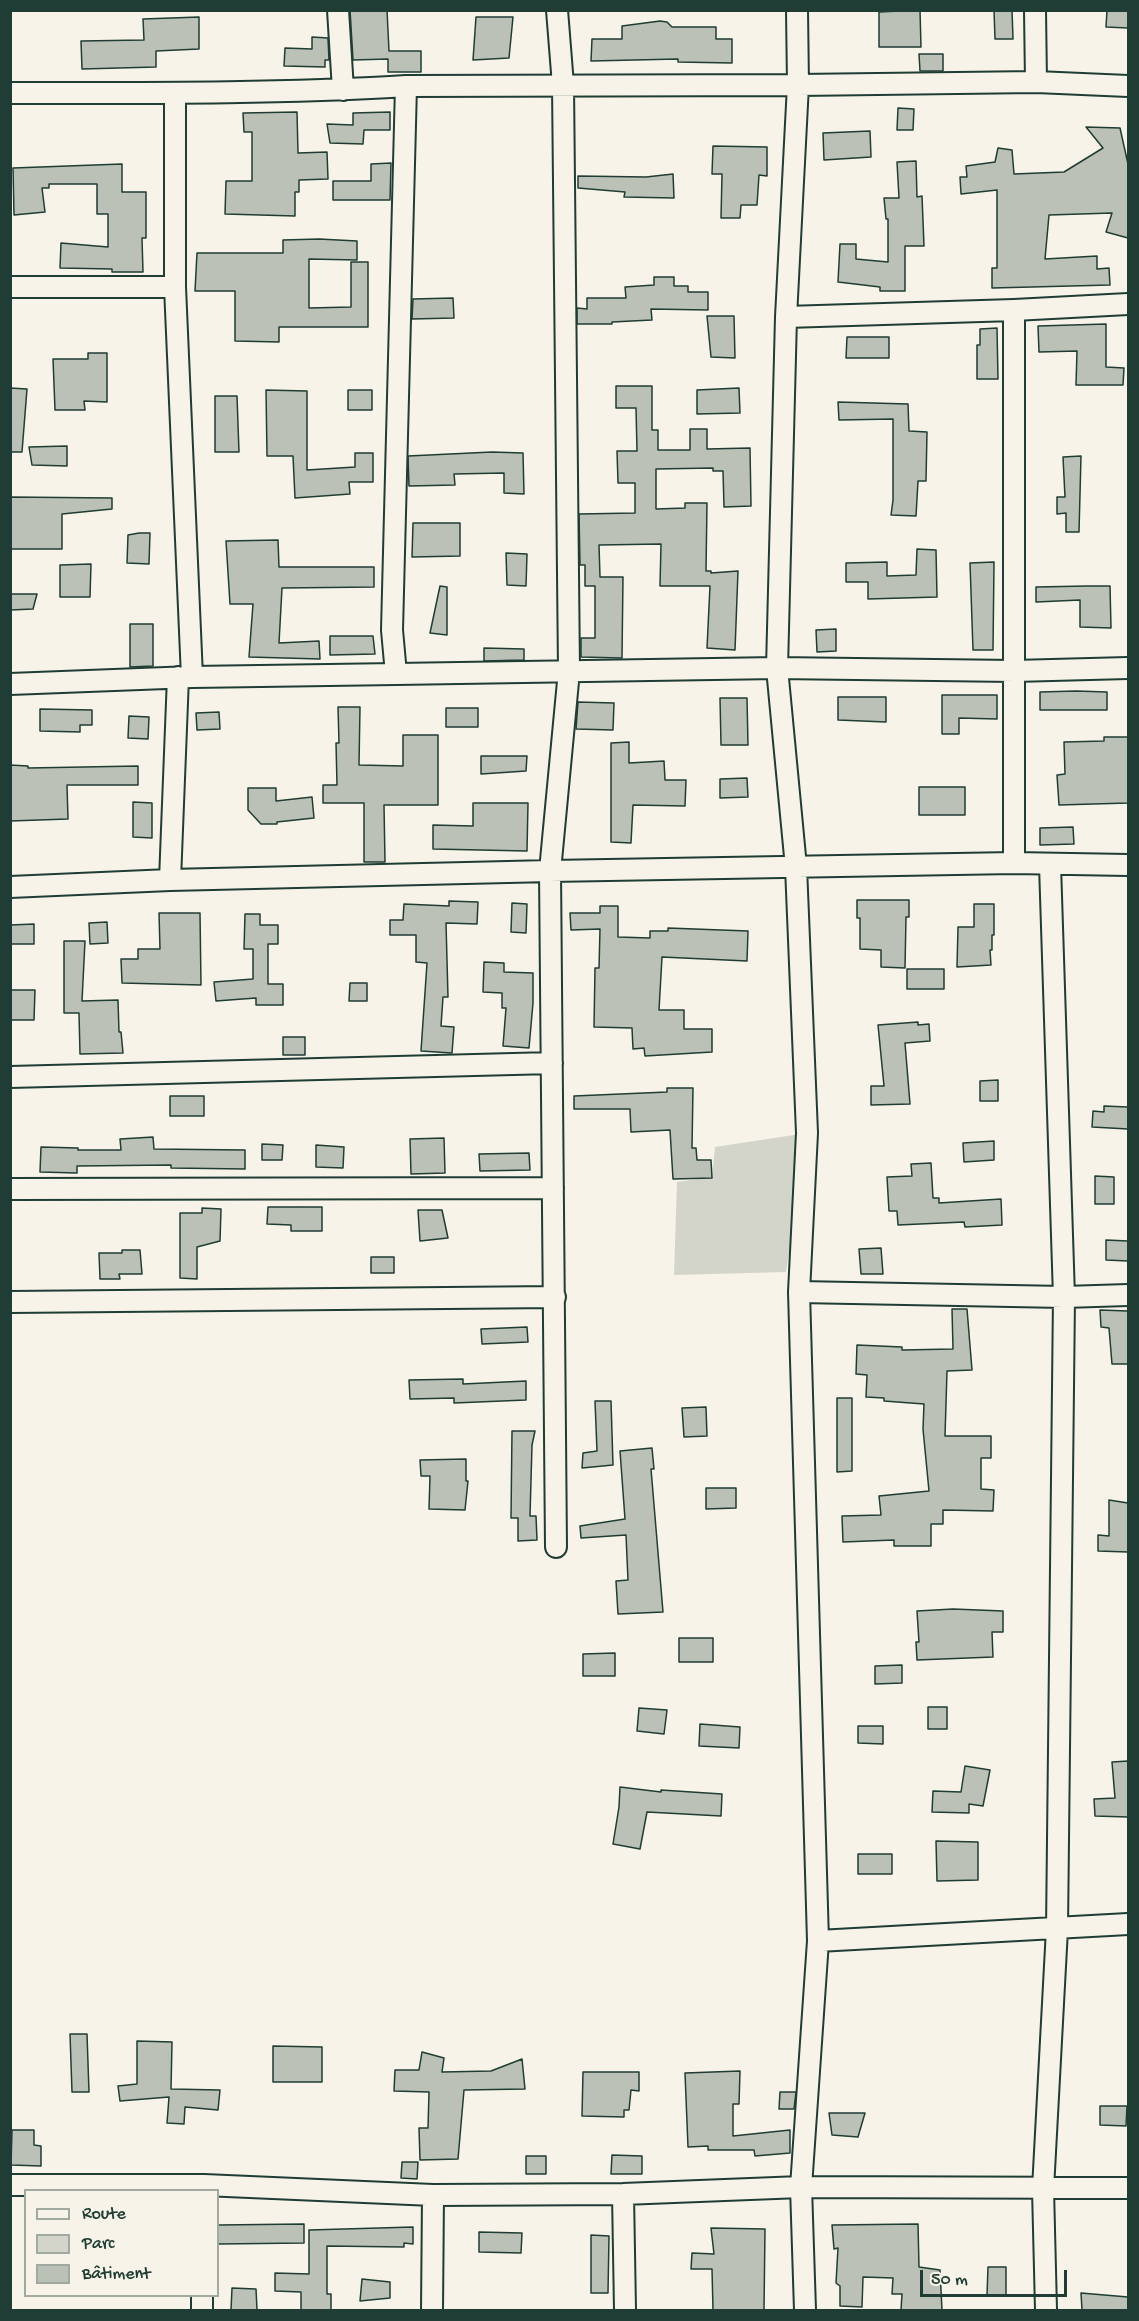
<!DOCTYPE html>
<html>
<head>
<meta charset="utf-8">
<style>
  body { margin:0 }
  #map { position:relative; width:1139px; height:2321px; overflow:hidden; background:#f7f3e8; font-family:"Gochi Hand",sans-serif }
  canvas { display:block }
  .frame { position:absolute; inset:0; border:12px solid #1f3d34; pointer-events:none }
  .legend { position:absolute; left:24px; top:2189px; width:195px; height:108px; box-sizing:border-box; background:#f7f3e8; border:2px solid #a1aaa0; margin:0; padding:8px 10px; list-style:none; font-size:18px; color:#1f3d34 }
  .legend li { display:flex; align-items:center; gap:12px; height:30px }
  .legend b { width:30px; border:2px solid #a1aaa0 }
  .scale { position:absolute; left:920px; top:2270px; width:147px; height:27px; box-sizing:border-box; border:3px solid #1f3d34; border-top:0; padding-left:8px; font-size:18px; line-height:21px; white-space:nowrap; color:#1f3d34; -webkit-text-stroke:4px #f7f3e8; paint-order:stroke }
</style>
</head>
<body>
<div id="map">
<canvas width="1139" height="2321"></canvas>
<div class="frame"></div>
<ul class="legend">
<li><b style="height:8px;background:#f7f3e8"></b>Route</li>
<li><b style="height:16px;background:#d3d5ca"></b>Parc</li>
<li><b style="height:16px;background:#bbc1b6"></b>Bâtiment</li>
</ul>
<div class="scale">50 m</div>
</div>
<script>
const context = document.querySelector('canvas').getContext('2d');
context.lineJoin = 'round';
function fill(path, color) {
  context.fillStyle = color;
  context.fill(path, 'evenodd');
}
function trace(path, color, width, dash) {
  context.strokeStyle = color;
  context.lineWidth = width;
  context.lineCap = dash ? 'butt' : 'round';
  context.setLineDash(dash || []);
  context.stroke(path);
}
fill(new Path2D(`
  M807,1133l-21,139 -112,3 3,-93 35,-5 3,-30z`), '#d3d5ca');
const building = new Path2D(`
  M350,10h37l2,41h32v21h-33v-13l-35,1z
  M920,10l1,37h-42v-35z
  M994,10h18l1,29h-18z
  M1107,10h21v18l-22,-1z
  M199,17v32l-43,2v16l-74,2 -1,-28 63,-1 -1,-21z
  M476,17h37l-4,41 -36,2z
  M660,21l7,1 5,5h44v12h16v24l-54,-1v-3l-87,2 1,-22h30v-13z
  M312,37l16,1 1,22h-4v7l-41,-1 1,-18 27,1z
  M919,54h24v17h-23z
  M898,108l16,1 -1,21h-16z
  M297,112l1,41 29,-1 1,27 -29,1v12h-4v24l-70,-2 1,-33h26v-49h-8l-1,-19z
  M390,112v18h-26l-1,14 -33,-1 -3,-19 26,1v-12z
  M1086,127l34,1 8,36v74l-22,-6 6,-19 -63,2 -4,44 52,-3v13l12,-1 1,17 -118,3v-20h5v-78l-36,4 -1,-17h7l-1,-11 29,-4 3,-14 14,2 2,24 50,-2 39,-24z
  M870,131l1,26 -47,3 -1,-27z
  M713,146l54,1v29l-8,-1 -2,30h-16l-1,13h-19l1,-44h-10z
  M916,161l1,36 5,-1 2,50h-19v45h-25v-4l-42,-5 2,-38h16v15l32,3v-43h-2l-2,-21h15l-2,-36z
  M391,163l-1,37h-57v-19h38v-17z
  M122,164v28h24v46h-4l1,34h-31v-3l-52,-1 1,-25 47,4v-33h-11v-30h-48v4h-7l3,24 -31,3 -1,-47z
  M673,174l1,24 -50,-1 1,-5 -47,-4v-12l68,1z
  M319,239l38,2v19l-48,-1v49l42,-1v-45h17v65h-89v15l-44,-1v-50h-40l2,-38h86v-13z
  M654,277h20v9h14v6h20v18l-57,-1 1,11 -40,2v2h-35v-16l10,1v-11h39l-1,-11 29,-2z
  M453,298l1,20 -42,1 1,-20z
  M707,316h27l1,42 -24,-1z
  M1106,324v43l18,1 -1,17h-47l1,-34 -38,1 -1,-26z
  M997,328l1,51h-21v-34h3v-16z
  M847,337h42v21h-43z
  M88,353h19v49l-23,-1 1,9h-30l-2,-51h35z
  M616,386h36v44h6v20h32v-21h17v20l43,-1 1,58 -27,1 -1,-36h-10v-3l-57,1v40l29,-1v-5h22l-1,68h5v2l27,-2 -3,79 -28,-2 3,-62h-50l1,-42 -62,1 1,32h23l-1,81 -41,-1v-19h14v-52h-10v-21h-5l-1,-51 56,-1v-30h-17l-1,-32h20l-1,-43h-20z
  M10,388l17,1 -5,63h-12z
  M739,388l1,25 -43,1v-24z
  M266,390l41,1v79l48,-3v-14h18v29h-24l1,12 -55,4 -2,-42h-26z
  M348,390h24v20h-24z
  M215,396h22l2,56h-24z
  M838,402l70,2 1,27 18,1 -1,49h-8l-2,35 -25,-1 2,-15v-81l-54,1z
  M67,446v20l-35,-1 -3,-18z
  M492,452l31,1 1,41 -20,-1v-20l-50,1 1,11 -46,1 -1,-30z
  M1081,456l-2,76h-13v-19l-9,1v-17h8l-2,-40z
  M10,497l102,1v11l-50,5v35h-52z
  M413,523h47v33l-48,1z
  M139,533h11l-1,31 -22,-1 1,-28z
  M278,540l1,27h95v20l-92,1 -3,55 40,-2 1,18 -71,-2 4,-53h-23l-4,-63z
  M917,549l19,1 1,47 -69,2v-17h-22v-19l41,-1v14l29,-1z
  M506,553l21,1 -1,32 -19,-1z
  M994,562l-1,88h-20l-3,-87z
  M91,564l-1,33h-30v-32z
  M440,586l7,1v48l-17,-2z
  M1087,586h23l1,42 -31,-1v-27l-44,2v-15z
  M10,594h27l-4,15 -23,1z
  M130,624h23v42l-23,1z
  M836,629v22l-19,1 -1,-22z
  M330,636h43l2,18 -45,1z
  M484,648l40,1v11l-40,1z
  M1076,691l31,1v18h-67v-18z
  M942,695h55v24l-38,-1v16h-17z
  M838,697h48v25l-48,-2z
  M720,698h27l1,47h-27z
  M578,702l36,1 -1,27 -37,-1z
  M338,707h22l-1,58 44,1v-31h35v70h-54l1,57h-21v-59h-41v-18h14l-1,-42h3z
  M446,708h32v19h-32z
  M40,709l52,1v15h-12v7l-40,-1z
  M219,712l1,17 -23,1 -1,-17z
  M129,716l20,1 -1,22 -20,-1z
  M1104,737h24v66l-69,2 -2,-30 8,-1 -1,-32 40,-1z
  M629,742v21l35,-2 1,19h21l-1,26 -52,-1 -2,38 -20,-1v-99z
  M481,756h46l-1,15 -45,3z
  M10,765l18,1v2l110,-2v19h-71l1,34 -58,2z
  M747,778l1,19 -28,1v-19z
  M919,787h46v28h-46z
  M248,788h28v13l36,-4 2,21 -37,4v2h-16l-13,-14z
  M133,802l19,1v35l-19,-1z
  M473,803h55l-1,48 -94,-2v-24l40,1z
  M1073,827l1,17 -34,1v-17z
  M857,900h52v17h-3l-1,51 -24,-1v-17l-21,-1v-31h-3z
  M449,901l29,1 -1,22 -31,-1 2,74h-5l-2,29 13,1 -2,26 -31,-2 6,-88 -11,-1v-27h-26v-15h13l1,-16 45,2z
  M512,903l15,1 -1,29 -15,-1z
  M974,904h20v31h-2v15h-2l1,15 -34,2 1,-40h16z
  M600,906h18v31l32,1v-7h18v-3l80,3 -1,30 -85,-4 -3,53h25v19h28v23l-67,4 -1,-8 -11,1 -1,-21 -38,-1 1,-59h4l1,-39 -29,1 -1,-17h30z
  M159,913h41l1,72 -79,-2 -1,-24h17v-10h22z
  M245,914h15v11h18v19h-10v40h15v21h-27v-7l-40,3 -2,-19 39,-3v-30h-9z
  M107,922l1,21 -18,1 -1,-21z
  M34,924v20h-24v-19z
  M64,941h21l-3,60 36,-1 1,32h2l2,21 -43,1 -1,-41h-15z
  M484,962l20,1v9l29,1v30l-4,45 -26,-2 3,-38h-4v-15l-19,-1z
  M907,969h37v20h-37z
  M350,983h17v18h-18z
  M10,990h25l-1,30h-24z
  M918,1022v3l11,-1 1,17 -25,2 5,61 -39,1v-19h13l-6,-61z
  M283,1037h22v18h-22z
  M998,1080v21h-18v-20z
  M667,1088h26l-1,60h4l1,12h14l1,18 -39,1 -3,-49 -39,2 -1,-23h-56v-13l93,-4z
  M170,1096h34v20h-34z
  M1104,1106l24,1v22l-36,-2 1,-16 11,1z
  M153,1137l1,12 91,1v19l-74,-1v-3l-94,1v7l-37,-1 1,-25 37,1v2h43l-1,-11z
  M444,1138l1,35 -34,1 -1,-35z
  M994,1141v19l-30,2 -1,-19z
  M262,1144l21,1 -1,15h-20z
  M316,1145l28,2 -1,21 -27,-1z
  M529,1153l1,17 -50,1 -1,-17z
  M931,1163l2,35h6v5l62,-4 1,26 -37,2 -1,-5 -66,3 -1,-14h-8l-2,-34 25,-1 -1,-12z
  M1095,1176l19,1v27h-19z
  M268,1207h54v24h-31v-6l-24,-1z
  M202,1208l19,1 -1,32 -23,6v32l-17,-1v-65h22z
  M418,1210h24l6,28 -28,3z
  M1106,1240l22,1v20l-22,-1z
  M881,1248l2,26h-22l-2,-25z
  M122,1250h18l2,24h-23l1,5h-20l-1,-26h23z
  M371,1257h23v16h-23z
  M952,1309h15l5,61 -25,1 -2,65h46v22h-10v31l13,1 -1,21 -50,-1v14h-12v22h-37v-6l-51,2 -1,-26 39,-1 -2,-19 50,-5 -6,-62 1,-25 -40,-3v-3l-18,-1 1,-22 -11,-1 1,-29 45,2v3l51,-1z
  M1100,1310l28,1v53h-16l-3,-36 -8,-1z
  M527,1327l1,15 -46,2 -1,-15z
  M463,1379v5l63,-3v19l-72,3v-5l-44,1 -1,-19z
  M837,1398h15v73l-15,1z
  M595,1401h16l2,64 -31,3 1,-15 14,-2z
  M706,1407l1,29 -23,1 -2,-29z
  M512,1431h23l-3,14 -2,71h6l1,24 -19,1v-23h-7z
  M652,1448l2,21h-3l12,143 -45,2 -2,-33 12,-1 -2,-45 -45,3 -1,-12 45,-7 -5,-68z
  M466,1459v22h2l-3,29 -36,-1 1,-33h-9l-1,-16z
  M706,1488h30v20l-30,1z
  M1109,1500l19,3v49l-30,-1v-16l11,1z
  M953,1609l50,2v21h-11l1,25 -76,3 -1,-18h3l-2,-31z
  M679,1638h34v24h-34z
  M615,1653v23h-32v-22z
  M902,1665v18l-27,1v-18z
  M928,1707h19v22h-19z
  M639,1708l28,2 -3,24 -27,-3z
  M700,1724l40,3 -1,21 -40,-2z
  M858,1726h25v18l-25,-1z
  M1128,1761v56l-33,-1 -1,-17 21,-1 -3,-36z
  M965,1766l25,4 -7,36 -14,-2v9l-37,-1 1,-21 28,1z
  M620,1787l41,5v-2l61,4 -1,22 -74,-4 -7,37 -27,-5 6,-37z
  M936,1841l42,1v38l-41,1z
  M858,1854h34v20h-34z
  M70,2034h17l2,58h-17z
  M137,2041l35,1 -1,47 49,1 -2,20 -33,-3 -1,17 -17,-1 2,-26 -49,4 -2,-15 19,-2z
  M273,2046l49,1v35h-49z
  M422,2052l22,6 -2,14 49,-1 31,-12 3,30 -61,1 -6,69 -38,1 -1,-32h9l1,-36 -35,-1 1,-21h24z
  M740,2071l-1,33h-6v32l57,-6v23l-35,3 -1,-6h-46v-4l-20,1 -3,-74z
  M583,2072h56v19l-8,-1 -2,20h-5v7l-42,-1z
  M780,2092h16l-2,17h-15z
  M1100,2106h27l-1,20 -26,-1z
  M829,2113h36l-7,24 -26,-2z
  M12,2130h22v15l7,1v20l-30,-1z
  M612,2155l30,1v18h-31z
  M526,2156h20v18h-20z
  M402,2162h16l-1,17 -16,-1z
  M304,2224v19l-86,1v-19z
  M918,2224l1,43 21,3 2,40h-41l1,-16h-10l1,-16 -30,-1 -1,30 -22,-1v-20l-4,-3 2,-35 -4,1 -2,-24z
  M413,2227v17l-9,-1v4l-77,-1v48h4v16h-30v-18l-26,-1v-18l34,1v-44z
  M711,2228l54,1 -1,81h-51l-1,-41h-21l1,-16 22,1z
  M479,2232l43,1 -1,20 -42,-1z
  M591,2235l18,1 -1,57h-17z
  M988,2267h18v28h-19z
  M362,2279l28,3v16l-30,3z
  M232,2288l24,1 1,21h-26z
  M1081,2293l47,4v13h-46z`);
fill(building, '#bbc1b6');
trace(building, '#1f3d34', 1.5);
const street = new Path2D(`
  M338,10l5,80
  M797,10l1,75 -12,232 -9,351 19,199 11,266 -8,159 19,649 -17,246 4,123
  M1035,10l1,72
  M10,93c132,0 264,1 396,-7l392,-1 238,-3 92,4
  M175,93v194l17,390
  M10,287h165
  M786,317l228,-7 114,-6
  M396,674l-4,-44 14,-544
  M10,684l182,-7 204,-3 381,-6 237,3 114,-3
  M1014,863v-553
  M170,880l8,-203
  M10,887l160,-7 380,-9 464,-8 114,2
  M10,1077l542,-14
  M10,1189l543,-1
  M799,1292l265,5 64,-2
  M10,1302l545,-5
  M556,1547l-6,-676 19,-200 -6,-586 -6,-75
  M818,1941l310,-17
  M10,2185h194l229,10 190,-1 178,-7 327,1
  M623,2194l2,116
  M202,2310v-14
  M432,2310l1,-115
  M1046,2310l-3,-121 14,-260 7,-632 -14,-432`);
trace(street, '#1f3d34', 24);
trace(street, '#f7f3e8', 20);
</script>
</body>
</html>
